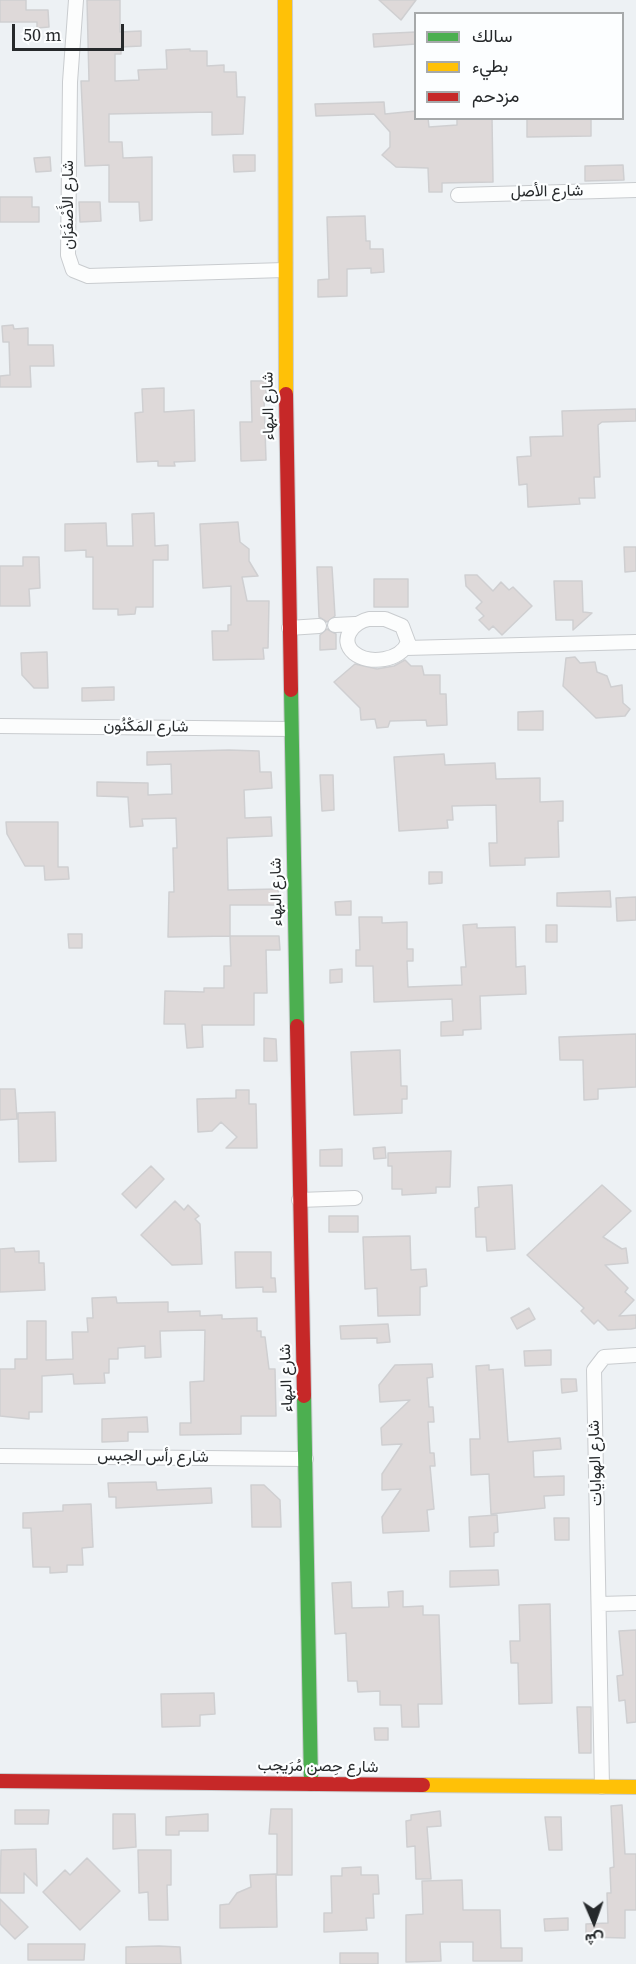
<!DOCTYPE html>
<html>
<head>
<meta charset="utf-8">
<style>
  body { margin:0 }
  #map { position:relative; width:636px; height:1964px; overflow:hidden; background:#edf1f4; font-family:"Source Serif 4",Vazirmatn,serif }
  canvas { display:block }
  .legend { position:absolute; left:414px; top:12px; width:210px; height:108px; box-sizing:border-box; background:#fcfeff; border:2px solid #a6a9aa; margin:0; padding:8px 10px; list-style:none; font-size:18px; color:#26292b }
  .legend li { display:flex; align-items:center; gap:12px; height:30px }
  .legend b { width:30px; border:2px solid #a6a9aa }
  .north { position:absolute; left:564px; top:1892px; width:60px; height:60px; -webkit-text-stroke:4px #fcfeff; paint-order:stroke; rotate:178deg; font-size:16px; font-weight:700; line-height:24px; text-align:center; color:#26292b }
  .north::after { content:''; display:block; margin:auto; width:21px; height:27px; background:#26292b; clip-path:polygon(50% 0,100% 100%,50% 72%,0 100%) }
  .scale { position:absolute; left:12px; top:24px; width:112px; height:27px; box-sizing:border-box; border:3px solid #26292b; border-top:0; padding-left:8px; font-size:18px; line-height:21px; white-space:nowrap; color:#26292b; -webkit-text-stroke:4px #fcfeff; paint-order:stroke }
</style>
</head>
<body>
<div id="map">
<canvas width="636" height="1964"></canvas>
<ul class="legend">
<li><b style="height:8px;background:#4caf50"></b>سالك</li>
<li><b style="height:8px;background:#ffc107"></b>بطيء</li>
<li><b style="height:8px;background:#c62828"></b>مزدحم</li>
</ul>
<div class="north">ش</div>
<div class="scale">50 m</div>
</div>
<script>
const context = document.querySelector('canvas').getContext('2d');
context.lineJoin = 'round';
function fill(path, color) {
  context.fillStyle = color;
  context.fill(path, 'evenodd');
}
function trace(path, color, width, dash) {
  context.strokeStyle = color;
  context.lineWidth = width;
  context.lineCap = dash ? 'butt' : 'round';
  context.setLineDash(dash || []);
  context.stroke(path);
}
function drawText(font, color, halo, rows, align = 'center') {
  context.font = font + ' "Source Serif 4",Vazirmatn,serif';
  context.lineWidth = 4.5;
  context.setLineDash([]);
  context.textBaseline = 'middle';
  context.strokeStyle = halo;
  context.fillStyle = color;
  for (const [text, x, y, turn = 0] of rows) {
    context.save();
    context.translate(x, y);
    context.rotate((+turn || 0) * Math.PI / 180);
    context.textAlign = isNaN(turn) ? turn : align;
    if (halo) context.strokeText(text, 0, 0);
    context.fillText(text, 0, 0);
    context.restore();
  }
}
const building = new Path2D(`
  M0,0h26v10h22l1,17 -12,1v-6h-37z
  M87,0h33v32l21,-1v15l-20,1v7h-6v27l24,-1 -1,-10 29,-1 -1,-19 24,-1v2h17v15l17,-1v7h12l1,25h8l-2,37 -31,1v-23l-103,2v28h13l1,16 29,-1v63l-12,1 -1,-19h-30v-37l-24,1 -4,-85h8z
  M379,0h37l-15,20z
  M416,32v12l-42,3 -1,-13z
  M384,102l1,12 31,-3v7h12l1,9 28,-2v-7h35l1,64 -51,1v9h-13l-1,-24 -32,-1 -14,-12 8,-8v-15l-16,-18 -58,2 -1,-12z
  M527,118h64v18l-64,1z
  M233,155h22v16l-21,1z
  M50,157l1,14 -15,1 -2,-14z
  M623,165l1,15 -39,1v-15z
  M0,197h32v10h7v15h-39z
  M79,202h21l1,19 -21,1z
  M365,216l1,25h4v8h13l1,23 -13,1v-5l-24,1v27l-29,1v-17l11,-1 -2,-62z
  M13,325l1,4 14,-1v17h25l1,21h-24l1,21h-31v-11l10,-1 -1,-33h-6l-1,-16z
  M251,381h15v19h-2l2,60 -25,1 -1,-39h12z
  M164,388v24l30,-2 1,51 -21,1 1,4h-17v-5l-21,1 -2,-49 8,-1 -1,-23z
  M636,409v12l-34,1 -4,3 2,52h-6l1,21h-16l1,6 -52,3 -1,-23 -8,1 -2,-28 14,-1 -1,-19 33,-1 -1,-25z
  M154,513l1,33 13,-1v15h-15v47h-17l-1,7 -17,1v-6h-25v-52h-7v-7l-21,1v-27l41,-1 1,23h26l-1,-32z
  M238,522l2,20 9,7v12l9,15 -16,1 5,24h22l-1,47h-5l1,11 -51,1 -1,-29h16v-6h3v-39l-28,2 -3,-64z
  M624,547h12v24l-11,1z
  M23,557h16l1,31 -11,1 1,17h-30v-40h23z
  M317,567h15l3,49 -8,6 -8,-5z
  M465,575h12l16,16 8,-9 8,8 4,-3 19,19 -30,29 -9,-9 -4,4 -10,-10 5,-4 -8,-8 6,-6 -16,-16z
  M374,579h34v28h-34z
  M554,581h28l1,31 9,1 -19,17v-10h-17z
  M327,629l9,5v15l-16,1v-15z
  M47,652l1,36h-14l-12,-13 -1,-22z
  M575,657l5,6 15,-1 2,10 10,4 4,11 11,-2 1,18 7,6 -5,7 -29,2 -33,-32 3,-28z
  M405,660l6,6h11l2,9h16v19h6l1,31 -20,1 -1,-6 -36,1 -2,6 -11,1 -2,-9 -14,1 -1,-12 -26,-26 21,-18 22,5 17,-3z
  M114,687v13l-32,1v-13z
  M543,711v19h-25v-18z
  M229,750l30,1 1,21h11l1,16 -28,2 1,28 26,-1 1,19 -45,2 1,52 50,-1 1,16h-49v31l-62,1 1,-45h5l-1,-44h4l-1,-30 -34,1 1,7 -13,1 -2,-30 -31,-1v-14l51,1v12l24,-1 -1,-30 -24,1v-13z
  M444,754l1,11 50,-2 1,16 44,-1v24l23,-1v20h-5l1,36 -34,1v7l-35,1 -1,-23h8l-1,-38 -44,1 1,14h-6l1,8 -49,3 -5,-74z
  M320,775h13l1,35 -12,1z
  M6,822h52v45h10l1,12 -24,1 -1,-14h-19l-18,-32z
  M429,872h13v11l-13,1z
  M610,891l1,16 -54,-1v-13z
  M636,897v23l-19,1 -1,-23z
  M351,901v14h-15l-1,-13z
  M359,917h23v6l25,-1v27h6v12h-6l1,26 54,-2 -1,-18h5l-3,-42 14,-1v4l38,-1 1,40 9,-1 1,28 -46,2 1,33 -18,1v5l-22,1v-14l12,-1 -1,-22 -78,3 -1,-36h-17v-16h4z
  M546,925h11v17h-11z
  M68,934h14v14h-13z
  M230,936h49l1,14h-14l1,43h-13v32h-52l1,22 -16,1 -2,-24h-21l1,-33 39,1v-4h20v-22h7z
  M342,969v13l-12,1v-13z
  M636,1034v53l-38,2v10l-14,1 -1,-40h-23l-1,-23z
  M264,1038l12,1 1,22h-13z
  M400,1050l1,36h6v13h-5v14l-48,2 -3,-63z
  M0,1089h15l2,30 -17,1z
  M236,1090h13v14h7l1,44h-31l11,-11 -16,-15 -9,9 -14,1 -1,-33 39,-1z
  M55,1112l1,49 -37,1 -1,-49z
  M385,1147l1,11 -12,1 -1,-11z
  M342,1149v17h-22v-16z
  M451,1151l-1,36h-14v6l-34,2v-6h-10v-23h-4v-13z
  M151,1166l13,13 -28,29 -14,-14z
  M512,1185l3,64 -28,2 -1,-14h-10l-1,-29 4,-1 -1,-20z
  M602,1185l29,26 -28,26 19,12 4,-1 2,15 -23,2 23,23 -3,4 9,8 -15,16 17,-1v13l-5,1 -23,1 -10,-10 -4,4 -13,-13 3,-3 -57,-53z
  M175,1201l9,9 4,-5 11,11 -4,3 5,5 2,40 -30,1 -31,-30z
  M329,1216h29v16h-29z
  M410,1236l1,34 15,-1 1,17 -7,1v28l-42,1 -1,-28 -12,1 -2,-52z
  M14,1248l1,4 24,-1v12h5l1,27 -45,2v-43z
  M235,1252h36v26h4l1,14h-13v-5l-27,1z
  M116,1297l1,6 51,-1v10l32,-1v5l22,-1v4l35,-1v13h4v6h4l4,32h6l1,47h-35v18l-61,1v-12h11l-1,-41 14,-1 1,-51 -45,1 1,26 -16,1v-12l-27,2v11h-9v14h-5l1,10 -31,1 -1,-10 -31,2v36h-13v7l-29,-3v-47h15v-10h12v-38h19v39l27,-1 -1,-27h16l-1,-14h6l-1,-20z
  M529,1308l6,11 -18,10 -6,-11z
  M388,1324l2,18 -13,1v-5l-36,1 -1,-13z
  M551,1350v15l-26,1 -1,-15z
  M432,1364l1,13 -6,1 2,29h4l1,15h-6l2,31h4l1,13h-5l4,43 -7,1 2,21 -46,2 -1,-16 19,-28 -19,1v-16l20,-30 -20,1 -1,-17 29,-28 -30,2 -1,-17 16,-20z
  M489,1365v5l14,-1 5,73 52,-4 1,11 -28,2 1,26 30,-1v19l-20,1 1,12 -54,6 -2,-40 -18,1 -1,-36h10l-4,-73z
  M561,1379h15l1,12 -15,2z
  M147,1417l1,15h-20v9l-26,1v-23z
  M156,1482l1,8 54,-2 1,15 -96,5v-11h-7l-1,-14z
  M251,1485h13l16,15 1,27h-29z
  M91,1504l2,43 -11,1 1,17h-16v7l-17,1v-6h-17l-2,-39h-8v-15l40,-2v-6z
  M497,1515l1,17 -4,1v13l-24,1 -1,-30z
  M554,1518h15v22h-14z
  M498,1570l1,15 -49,2v-16z
  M351,1582l1,26 37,-1 -1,-15 15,-1v16l20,-1v9h16l3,89h-24l1,23h-17l-1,-22h-21v-14l-22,1 -1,-11h-9l-2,-48 -11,1 -3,-51z
  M550,1604l2,99 -33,1 -1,-41h-7l-1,-22h10l-1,-36z
  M636,1630v92l-9,1 -2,-23 -6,1 -2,-25 6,-1 -4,-44z
  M214,1693l1,21 -15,1v11l-38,1 -1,-33z
  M577,1707h14v46h-12z
  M374,1728h14v12h-13z
  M622,1805l3,49h11v56h-11v28l-39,-1v-13l22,-1 -1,-30h4l-1,-25 4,-1 -3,-61z
  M271,1809h21v66h-15v-41h-8z
  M15,1810h34l-1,14h-33z
  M440,1811l1,15 -14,1 4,52h-15l-1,-33 -8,1 -1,-26 5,-1v-5z
  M113,1814h22l1,33 -23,2z
  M208,1814v17h-29v4h-13v-18z
  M545,1817h16l1,33h-13z
  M36,1849l1,37 -13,-13v20h-24l1,-43z
  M138,1850h33v35h-4l1,35h-19l-1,-28 -9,1z
  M87,1858l33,33 -40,39 -37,-38 22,-22 5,5z
  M361,1867v8h17l1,19h-6l1,24h-8l1,12 -43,2v-19h8l-1,-37h11v-8z
  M276,1874l1,53 -57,1v-23l9,-1 8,-11 14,-6 -1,-12z
  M462,1880l1,30h37l1,38h21v13h-49v-19h-33l1,19 -35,1v-47l17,-1 -1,-33z
  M0,1899l28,28 -13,12 -15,-15z
  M568,1918v12l-23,1 -1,-12z
  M28,1944h57l-1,16h-56z
  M159,1946l21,1 1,17h-55v-17z
  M340,1953h38v11h-38z`);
fill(building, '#ded9d9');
trace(building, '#cfcfd1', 1.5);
const street = new Path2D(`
  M76,0l-6,82 -2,173 5,15 15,6 196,-6
  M458,195l178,-5
  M369,619h16l17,7 6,16c-7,19 -39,23 -54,11 -16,-14 0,-31 15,-34z
  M335,625l20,-1
  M289,628l30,-2
  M406,648l230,-6
  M0,726l291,3
  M299,1200l56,-2
  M0,1456l306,3
  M600,1604l36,-1
  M602,1787l-8,-417 10,-13 32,-2`);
const fast = new Path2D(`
  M291,690l6,336
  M304,1396l7,388`);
const slow = new Path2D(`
  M285,0l1,394
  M423,1785l213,2`);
const jam = new Path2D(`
  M286,394l5,296
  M297,1026l7,370
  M0,1781l423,4`);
trace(street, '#c9cccf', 16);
trace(fast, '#c9cccf', 16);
trace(slow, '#c9cccf', 16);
trace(jam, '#c9cccf', 16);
trace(street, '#fcfdfd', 14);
trace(fast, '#4caf50', 14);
trace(slow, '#ffc107', 14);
trace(jam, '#c62828', 14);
drawText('16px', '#26292b', '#fcfeff', [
  ["شارع الأصل",547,192,-1],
  ["شارع الأَصْفَرَان",69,205,-90],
  ["شارع البهاء",269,406,-91],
  ["شارع المَكْنُون",146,727,1],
  ["شارع البهاء",277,892,-91],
  ["شارع البهاء",287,1378,-92],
  ["شارع رأس الجبس",153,1457,1],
  ["شارع الهوايات",596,1463,-92],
  ["شارع حِصن مُرَيجب",318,1767,1]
]);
</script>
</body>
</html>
